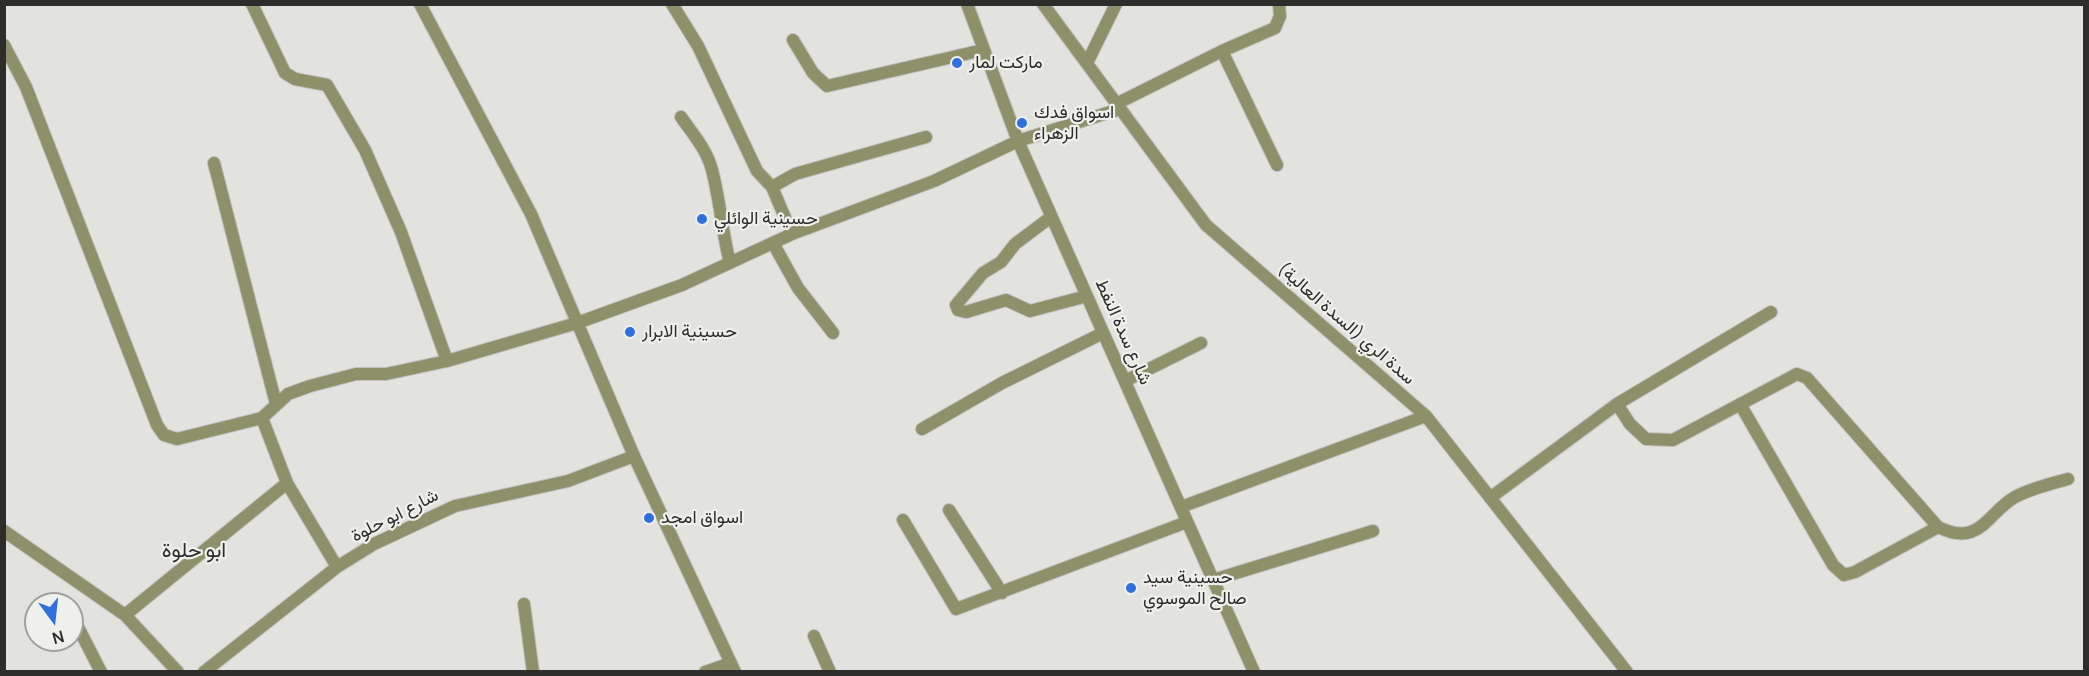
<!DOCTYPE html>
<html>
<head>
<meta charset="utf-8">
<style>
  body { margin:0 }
  #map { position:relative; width:2089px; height:676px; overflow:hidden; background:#e2e3df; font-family:Manrope,sans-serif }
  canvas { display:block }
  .frame { position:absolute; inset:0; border:6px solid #2d2d2c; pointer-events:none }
  .north { position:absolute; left:24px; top:592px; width:60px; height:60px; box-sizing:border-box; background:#eff0ec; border:2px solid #a1a29f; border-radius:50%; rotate:165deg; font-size:16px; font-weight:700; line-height:24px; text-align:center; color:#2d2d2c }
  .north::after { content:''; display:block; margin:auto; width:21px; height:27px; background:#316fdc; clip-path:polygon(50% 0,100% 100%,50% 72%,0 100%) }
</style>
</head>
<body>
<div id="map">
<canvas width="2089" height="676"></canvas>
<div class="frame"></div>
<div class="north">N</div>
</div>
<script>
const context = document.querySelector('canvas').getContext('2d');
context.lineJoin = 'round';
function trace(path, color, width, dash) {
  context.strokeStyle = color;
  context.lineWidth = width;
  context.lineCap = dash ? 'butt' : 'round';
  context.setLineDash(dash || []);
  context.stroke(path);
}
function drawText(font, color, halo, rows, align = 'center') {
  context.font = font + ' Manrope,Vazirmatn,sans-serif';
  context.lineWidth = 4.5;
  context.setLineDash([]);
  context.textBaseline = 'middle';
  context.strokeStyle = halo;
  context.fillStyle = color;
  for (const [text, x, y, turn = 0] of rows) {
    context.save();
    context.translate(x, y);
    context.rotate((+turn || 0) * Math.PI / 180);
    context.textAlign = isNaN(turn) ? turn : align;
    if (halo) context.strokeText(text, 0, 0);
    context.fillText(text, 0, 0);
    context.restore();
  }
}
const street = new Path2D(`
  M252,4l33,69 10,6 32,6 38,65 36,82 46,129
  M420,4l111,210 103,242 101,216
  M672,4l26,42 59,125 15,16 20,47
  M967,4l51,137 236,531
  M1043,4l163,221 220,191 201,256
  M793,40l20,33 14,13 156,-36
  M4,45l22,42 131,338 7,10 13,4 85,-21 26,-24 22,-8 46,-12h30l61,-13 130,-38 105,-38 110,-51 142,-53 84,-40 102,-32
  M1222,51l55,114
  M1087,63l29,-59
  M1116,104l106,-53 53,-23 5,-12 -1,-12
  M681,117c12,17 26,33 31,53 8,30 10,62 18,93
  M214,163l62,241
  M772,187l23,-13 131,-37
  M1051,217l-36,27 -14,18 -18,11 -27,32 2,5 8,2 40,-12 24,11 57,-15
  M773,243l25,45 35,45
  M1125,381l76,-38
  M1617,404l13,20 16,15 27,1 124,-66 10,4 131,149c42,21 49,-14 77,-30 17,-9 35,-13 53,-18
  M1740,404l93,161 11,10 11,-3 83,-45
  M262,418l25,65 50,84
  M922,429l80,-46 101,-50
  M1490,498l127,-94 154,-92
  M1181,507l245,-91
  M949,510l53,83
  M903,520l53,89 231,-87
  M4,531l121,84 53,57
  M1213,580l160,-49
  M524,604l9,68
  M125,615l162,-132
  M77,625l24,47
  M814,636l16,36
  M204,672l133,-105 37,-23 81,-38 113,-25 66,-25
  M705,672l26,-9`);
trace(street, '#bebfbb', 14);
trace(street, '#8e906a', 12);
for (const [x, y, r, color] of [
  [957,63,6,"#316fdc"],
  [1022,123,6,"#316fdc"],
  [702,219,6,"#316fdc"],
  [630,332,6,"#316fdc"],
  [649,518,6,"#316fdc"],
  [1131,588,6,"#316fdc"]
]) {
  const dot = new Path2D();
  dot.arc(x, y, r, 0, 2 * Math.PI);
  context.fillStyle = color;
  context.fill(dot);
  trace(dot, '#eff0ec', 2);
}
drawText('18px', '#2d2d2c', '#eff0ec', [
  ["ماركت لمار",969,63],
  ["اسواق فدك",1034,113],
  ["الزهراء",1034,134],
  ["حسينية الوائلي",714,219],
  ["حسينية الابرار",642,332],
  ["اسواق امجد",661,518],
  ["حسينية سيد",1143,578],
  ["صالح الموسوي",1143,599]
], 'left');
drawText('18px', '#2d2d2c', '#eff0ec', [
  ["سدة الري (السدة العالية)",1346,324,41],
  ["شارع سدة النفط",1123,332,66],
  ["شارع ابو حلوة",395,516,-27]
]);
drawText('21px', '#2d2d2c', '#eff0ec', [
  ["ابو حلوة",194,551]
]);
</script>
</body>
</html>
